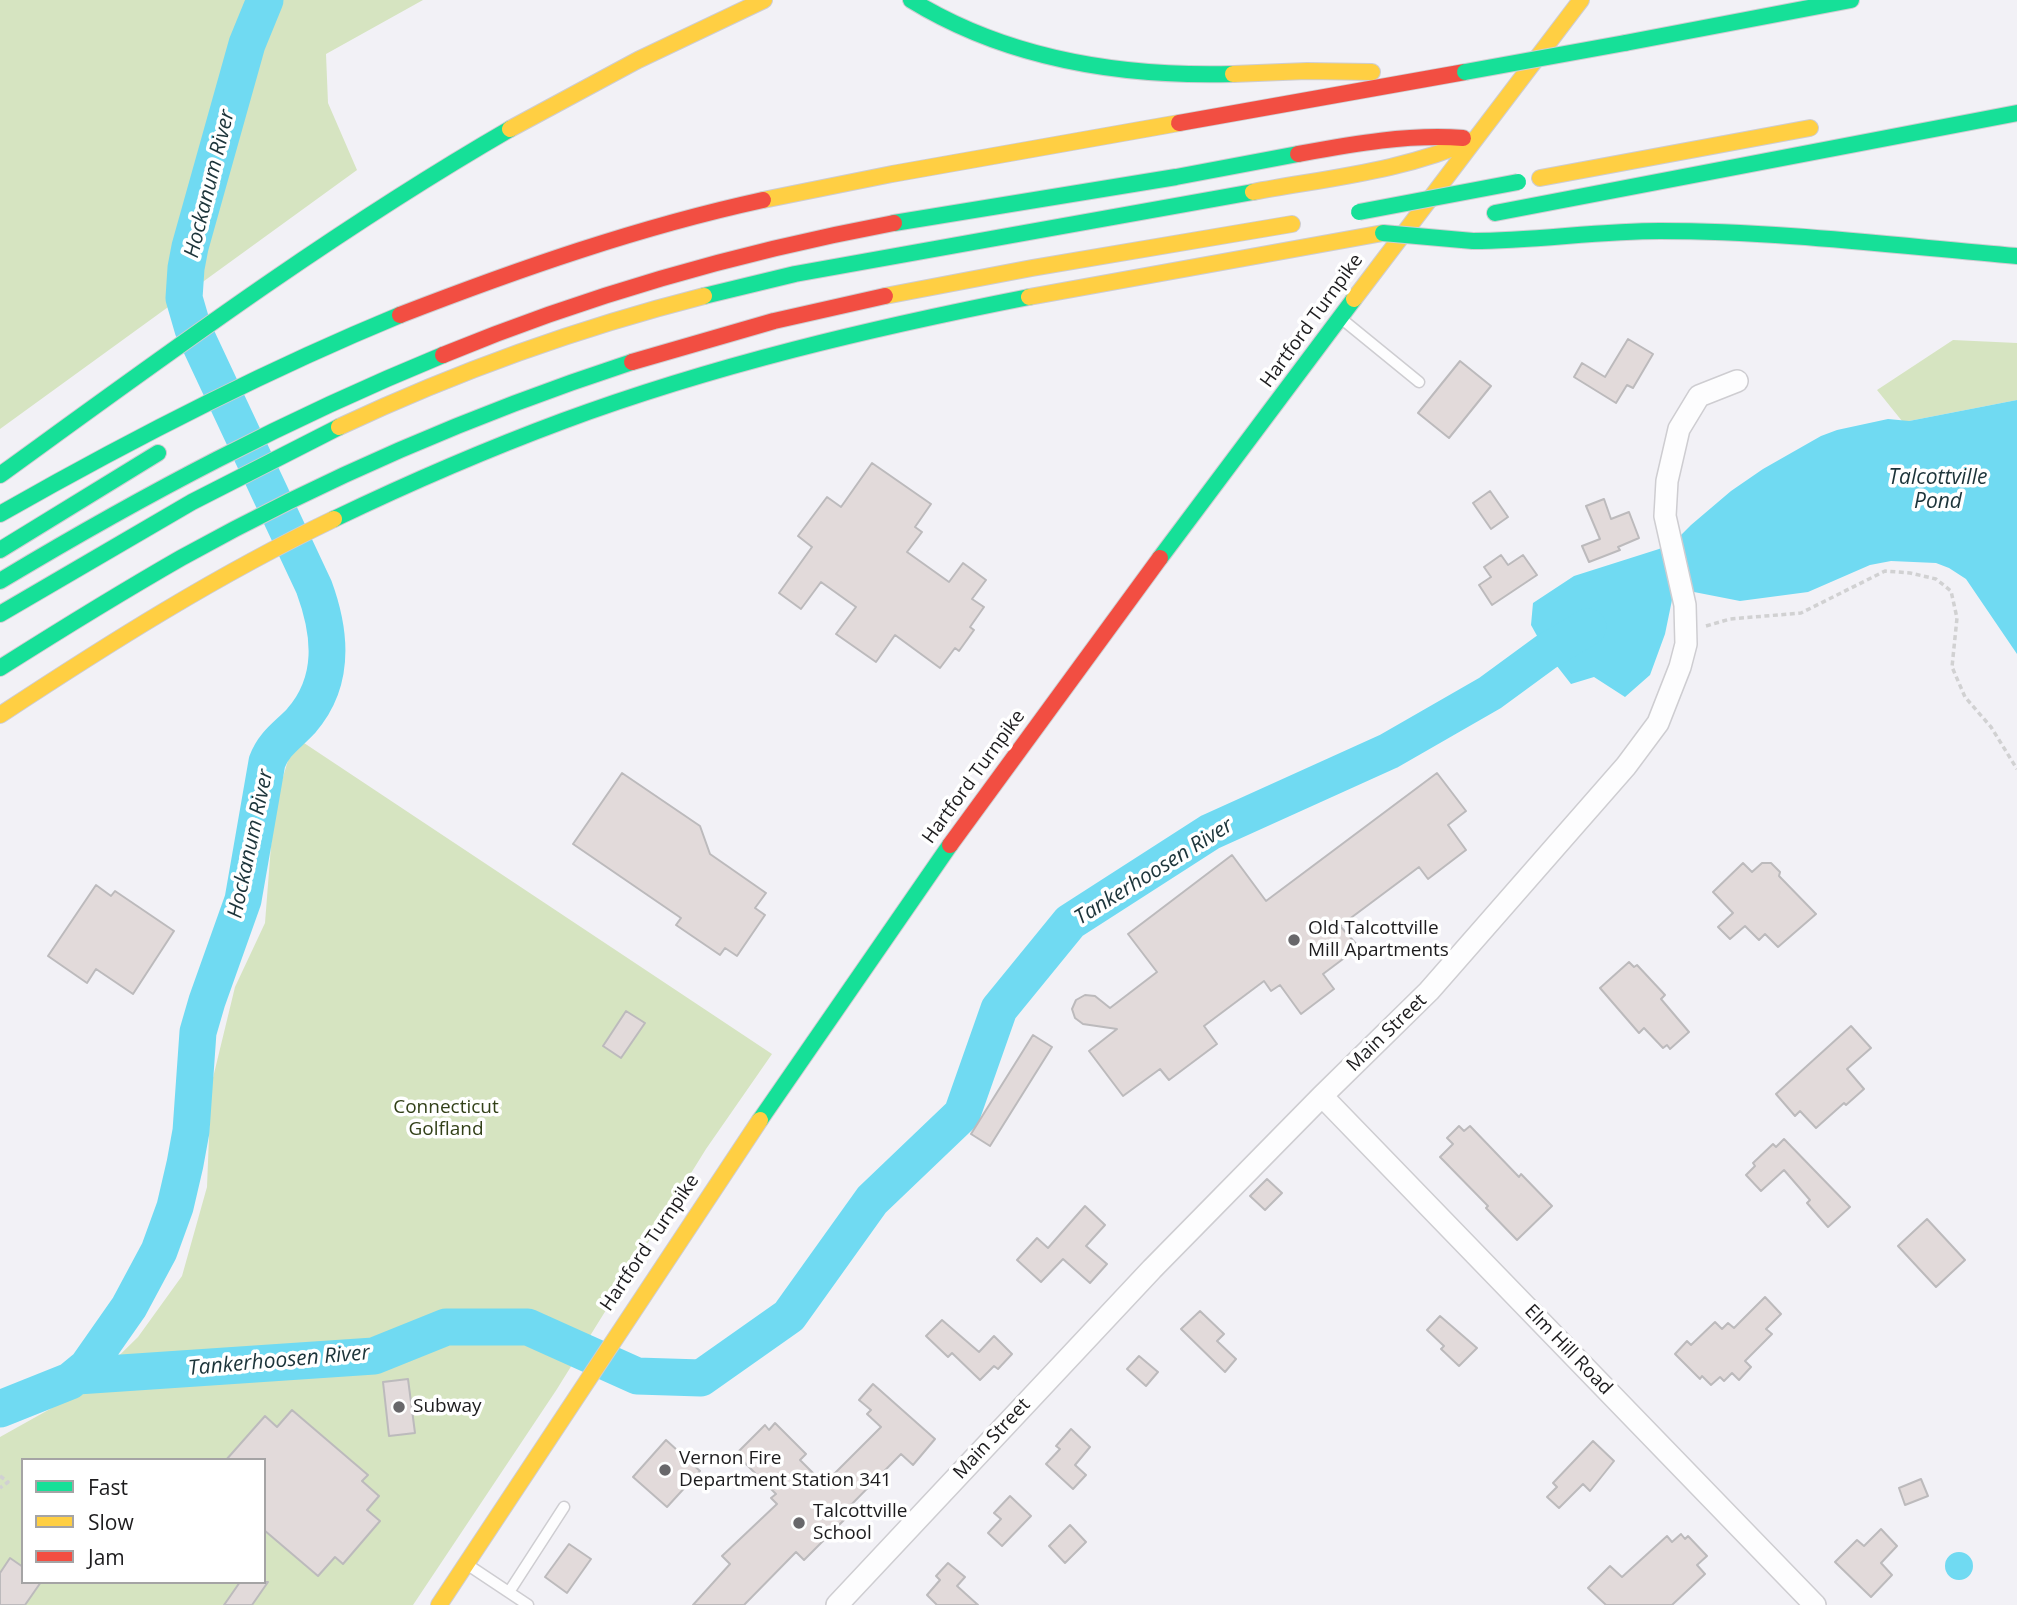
<!DOCTYPE html>
<html>
<head>
<meta charset="utf-8">
<style>
  body { margin:0 }
  #map { position:relative; width:2017px; height:1605px; overflow:hidden; background:#f2f1f6; font-family:"Open Sans",sans-serif }
  canvas { display:block }
  .legend { position:absolute; left:21px; top:1458px; width:245px; height:126px; box-sizing:border-box; background:#fff; border:2px solid #a5a4a5; margin:0; padding:9px 12px; list-style:none; font-size:21px; color:#1d1c1e }
  .legend li { display:flex; align-items:center; gap:14px; height:35px }
  .legend b { width:35px; border:2px solid #a5a4a5 }
</style>
</head>
<body>
<div id="map">
<canvas width="2017" height="1605"></canvas>
<ul class="legend">
<li><b style="height:9px;background:#16e098"></b>Fast</li>
<li><b style="height:9px;background:#ffcf43"></b>Slow</li>
<li><b style="height:9px;background:#f24e42"></b>Jam</li>
</ul>
</div>
<script>
const context = document.querySelector('canvas').getContext('2d');
context.lineJoin = 'round';
function fill(path, color) {
  context.fillStyle = color;
  context.fill(path, 'evenodd');
}
function trace(path, color, width, dash) {
  context.strokeStyle = color;
  context.lineWidth = width;
  context.lineCap = dash ? 'butt' : 'round';
  context.setLineDash(dash || []);
  context.stroke(path);
}
function drawText(font, color, halo, rows, align = 'center') {
  context.font = font + ' "Open Sans",sans-serif';
  context.lineWidth = 7;
  context.setLineDash([]);
  context.textBaseline = 'middle';
  context.strokeStyle = halo;
  context.fillStyle = color;
  for (const [text, x, y, turn = 0] of rows) {
    context.save();
    context.translate(x, y);
    context.rotate((+turn || 0) * Math.PI / 180);
    context.textAlign = isNaN(turn) ? turn : align;
    if (halo) context.strokeText(text, 0, 0);
    context.fillText(text, 0, 0);
    context.restore();
  }
}
fill(new Path2D(`
  M0,0h423l-97,54 2,49 29,67 -357,259z
  M1953,340l64,3v57l-108,21h-7l-25,-31z
  M295,737l477,317 -66,95 -149,240 -144,216h-413v-168l84,-47 54,-53 44,-61 25,-89 4,-101 24,-99 30,-64 9,-116zM23,1460h241v122h-241z`), '#d6e4c1');
fill(new Path2D(`
  M2017,400v254l-51,-75 -17,-11 -13,-5 -45,-2 -21,4 -62,27 -68,9 -46,-9 -22,8 -7,34 -15,41 -25,22 -31,-20 -23,7 -25,-32 -15,-27 2,-22 41,-27 85,-27 21,-13 11,-11 40,-34 32,-22 58,-33 16,-6 51,-11 21,2z
  M1945 1566a14 14 0 1 1 28 0a14 14 0 1 1-28 0Z`), '#70daf2');
trace(new Path2D(`
  M77,1376l297,-20 72,-29h82l109,49 64,2 88,-62 83,-116 90,-86 37,-105 71,-87 140,-90 179,-81 101,-58 56,-41 42,-25
  M0,1409l70,-28 17,-14 42,-60 30,-56 16,-44 10,-43 6,-33 7,-99 9,-31 36,-101 24,-138c7,-19 21,-27 34,-41 35,-40 30,-88 13,-134l-121,-258 -9,-31 2,-30 4,-21 57,-203 18,-44`), '#70daf2', 37);
const building = new Path2D(`
  M1628,339l25,15 -20,34 -6,-3 -11,18 -42,-26 8,-14 23,14z
  M1460,361l31,25 -42,52 -31,-25z
  M872,463l59,41 -16,23 7,5 -15,20 42,30 14,-19 23,17 -14,19 12,8 -14,20 4,3 -15,21 -4,-3 -15,20 -45,-33 -19,27 -40,-28 20,-27 -35,-25 -20,27 -22,-16 33,-46 -14,-11 29,-39 14,10z
  M1490,491l18,26 -17,12 -18,-26z
  M1604,499l7,20 18,-7 10,26 -21,9 2,3 -31,12 -7,-16 18,-7 -14,-33z
  M1501,555l7,10 15,-10 14,20 -45,30 -13,-20 12,-8 -7,-10z
  M622,773l78,53 10,28 56,39 -11,15 10,7 -28,41 -12,-8 -5,7 -44,-30 5,-7 -108,-74z
  M1437,773l29,38 -18,14 18,25 -38,29 -9,-12 -79,59 19,21 -36,27 11,15 -33,25 -21,-29 -9,6 -7,-10 -60,45 13,18 -48,36 -9,-11 -37,27 -34,-45 28,-22 -34,-5 -8,-6 -3,-9 4,-9 9,-5 10,1 15,12 47,-36 -29,-38 104,-79 34,46z
  M1743,863l9,9 10,-9h9l9,9 -1,4 37,38 -38,33 -13,-13 -6,6 -14,-14 -15,13 -12,-12 15,-14 -20,-21z
  M96,885l15,11 4,-5 59,40 -41,63 -37,-25 -9,14 -39,-27z
  M1629,962l5,5 3,-2 28,30 -4,4 28,33 -19,17 -3,-4 -4,3 -19,-20 -5,5 -39,-45z
  M626,1011l19,12 -24,35 -18,-12z
  M1851,1026l20,22 -24,21 17,20 -18,16 -2,-2 -28,25 -16,-17 -5,5 -19,-22z
  M1033,1035l19,12 -62,99 -19,-12z
  M1459,1126l5,5 6,-5 49,51 2,-3 31,32 -35,34 -31,-32 2,-2 -48,-49 13,-13 -6,-6z
  M1784,1139l66,68 -22,20 -21,-24 3,-3 -26,-30 -23,21 -15,-16 9,-9 -2,-3 20,-19 3,3z
  M1267,1179l15,14 -17,17 -15,-14z
  M1085,1206l20,19 -19,21 21,18 -17,19 -27,-24 -22,23 -24,-22 20,-22 11,10z
  M1927,1219l38,41 -29,27 -38,-41z
  M1765,1297l16,17 -15,15 6,5 -27,27 6,6 -12,13 -7,-7 -8,8 -4,-4 -9,8 -9,-9 -2,3 -25,-25 12,-13 4,4 24,-23 7,7 6,-6 6,5z
  M1200,1311l24,23 -7,7 19,18 -11,13 -44,-43z
  M1440,1316l37,32 -18,18 -18,-17 3,-3 -17,-16z
  M942,1320l37,32 15,-16 18,18 -14,15 -4,-3 -14,14 -28,-27 -4,4 -22,-21z
  M1139,1356l19,16 -12,14 -19,-17z
  M408,1379l7,54 -26,3 -6,-54z
  M873,1384l62,55 -22,26 -12,-11 -54,55 4,4 -47,47 -8,-8 -52,53h-51l37,-41 -8,-8 55,-52 -6,-6 5,-4 -40,-40 29,-29 4,5 6,-7 31,31 -6,6 24,24 57,-57 -14,-13 4,-4 -12,-10z
  M292,1410l76,65 -6,6 17,15 -12,14 13,11 -37,43 -8,-7 -17,19 -54,-46v-70h-38l39,-44 12,11z
  M1071,1429l19,18 -15,18 11,10 -13,14 -27,-25 14,-15 -4,-3z
  M666,1440l34,31 -33,36 -34,-30z
  M1593,1441l21,20 -24,30 -7,-7 -24,24 -12,-11 10,-10 -4,-4z
  M1921,1479l7,17 -23,9 -6,-17z
  M1010,1496l21,20 -29,30 -14,-13 13,-14 -7,-6z
  M1070,1525l16,17 -21,21 -16,-17z
  M1881,1529l16,17 -16,17 11,12 -21,22 -36,-35 22,-22 7,6z
  M1681,1534l4,5 3,-3 19,20 -10,9 8,9 -33,31h-66l-18,-17 22,-22 12,11 45,-41 5,6z
  M569,1544l22,15 -24,34 -22,-16z
  M10,1558l13,9v15h18l-16,23h-25v-32z
  M948,1563l17,14 -8,9 21,19h-41l-10,-10 13,-15 -4,-4z
  M240,1582h28l-16,23h-28z`);
fill(building, '#e2dada');
trace(building, '#bcbabc', 2);
const lane = new Path2D(`
  M1343,320l76,62
  M468,1565l60,40
  M509,1592l55,-85`);
const street = new Path2D(`
  M1322,1096l493,509
  M837,1605l315,-336 170,-173 107,-105 197,-225 32,-43 22,-56 6,-23 -1,-39 -20,-89 2,-35 12,-52 20,-33 38,-15`);
const fast = new Path2D(`
  M911,0c96,59 210,77 322,74
  M1625,43l226,-43
  M1495,213l522,-100
  M894,223l282,-46 122,-23
  M1473,241c62,0 124,-10 187,-10 119,0 238,15 357,25
  M704,296l91,-22 458,-82
  M0,475c167,-121 332,-243 510,-346
  M0,514c130,-74 262,-142 400,-199
  M334,519c75,-36 151,-69 229,-98 151,-56 309,-93 466,-124
  M0,550l158,-97
  M1160,558l194,-259
  M0,581c145,-87 287,-162 443,-226
  M0,614l192,-112 147,-75
  M0,668c60,-38 120,-75 181,-110 144,-80 295,-145 451,-196
  M760,1120l190,-275`);
const slow = new Path2D(`
  M1233,74l74,-3 65,1
  M510,129l128,-69 126,-60
  M1540,178l270,-50
  M1253,192c75,-14 152,-21 222,-53
  M763,200l129,-26 287,-51
  M885,296l147,-28 260,-44
  M1029,297l354,-64
  M1354,299l227,-299
  M339,427c117,-55 239,-99 365,-131
  M0,715c108,-71 217,-140 334,-196
  M439,1605l321,-485`);
const jam = new Path2D(`
  M1179,123l286,-51
  M1298,154c55,-10 109,-20 165,-16
  M400,315c119,-46 239,-88 363,-115
  M443,355c145,-60 297,-103 451,-132
  M632,362l142,-41 111,-25
  M950,845l210,-287`);
trace(lane, '#cecdd1', 13);
trace(street, '#cecdd1', 24);
trace(fast, '#cecdd1', 18);
trace(slow, '#cecdd1', 18);
trace(jam, '#cecdd1', 18);
trace(new Path2D(`
  M1706,626l24,-7 71,-6 84,-42 25,2 26,6 15,12 6,27 -5,49 13,30 26,30 26,42
  M0,1476l8,6 -8,6`), '#d1d1d2', 3.5, [5, 3.5]);
trace(lane, '#fdfdfe', 10);
trace(street, '#fdfdfe', 21);
trace(fast, '#16e098', 16);
trace(slow, '#ffcf43', 16);
trace(jam, '#f24e42', 16);
const fastBridge = new Path2D(`
  M1465,72l160,-29
  M1359,212l159,-30
  M1383,233l90,8`);
trace(fastBridge, '#cecdd1', 18, []);
trace(fastBridge, '#16e098', 16);
for (const [x, y, r, color] of [
  [1294,940,7,"#68676a"],
  [399,1407,7,"#68676a"],
  [665,1470,7,"#68676a"],
  [799,1523,7,"#68676a"]
]) {
  const dot = new Path2D();
  dot.arc(x, y, r, 0, 2 * Math.PI);
  context.fillStyle = color;
  context.fill(dot);
  trace(dot, '#fff', 2.5);
}
drawText('19px', '#1d1c1e', '#fff', [
  ["Hartford Turnpike",1312,321,-54],
  ["Hartford Turnpike",974,777,-54],
  ["Main Street",1387,1033,-44],
  ["Hartford Turnpike",650,1243,-56],
  ["Elm Hill Road",1568,1350,46],
  ["Main Street",992,1439,-47]
]);
drawText('19px', '#1d1c1e', '#fff', [
  ["Old Talcottville",1308,929],
  ["Mill Apartments",1308,951],
  ["Subway",413,1407],
  ["Vernon Fire",679,1459],
  ["Department Station 341",679,1481],
  ["Talcottville",813,1512],
  ["School",813,1534]
], 'left');
drawText('19px', '#324018', '#fff', [
  ["Connecticut",446,1108],
  ["Golfland",446,1130]
]);
drawText('italic 21px', '#1c343a', '#fff', [
  ["Hockanum River",210,184,-76],
  ["Talcottville",1938,478],
  ["Pond",1938,502],
  ["Hockanum River",251,844,-78],
  ["Tankerhoosen River",1154,872,-32],
  ["Tankerhoosen River",279,1361,-5]
]);
</script>
</body>
</html>
